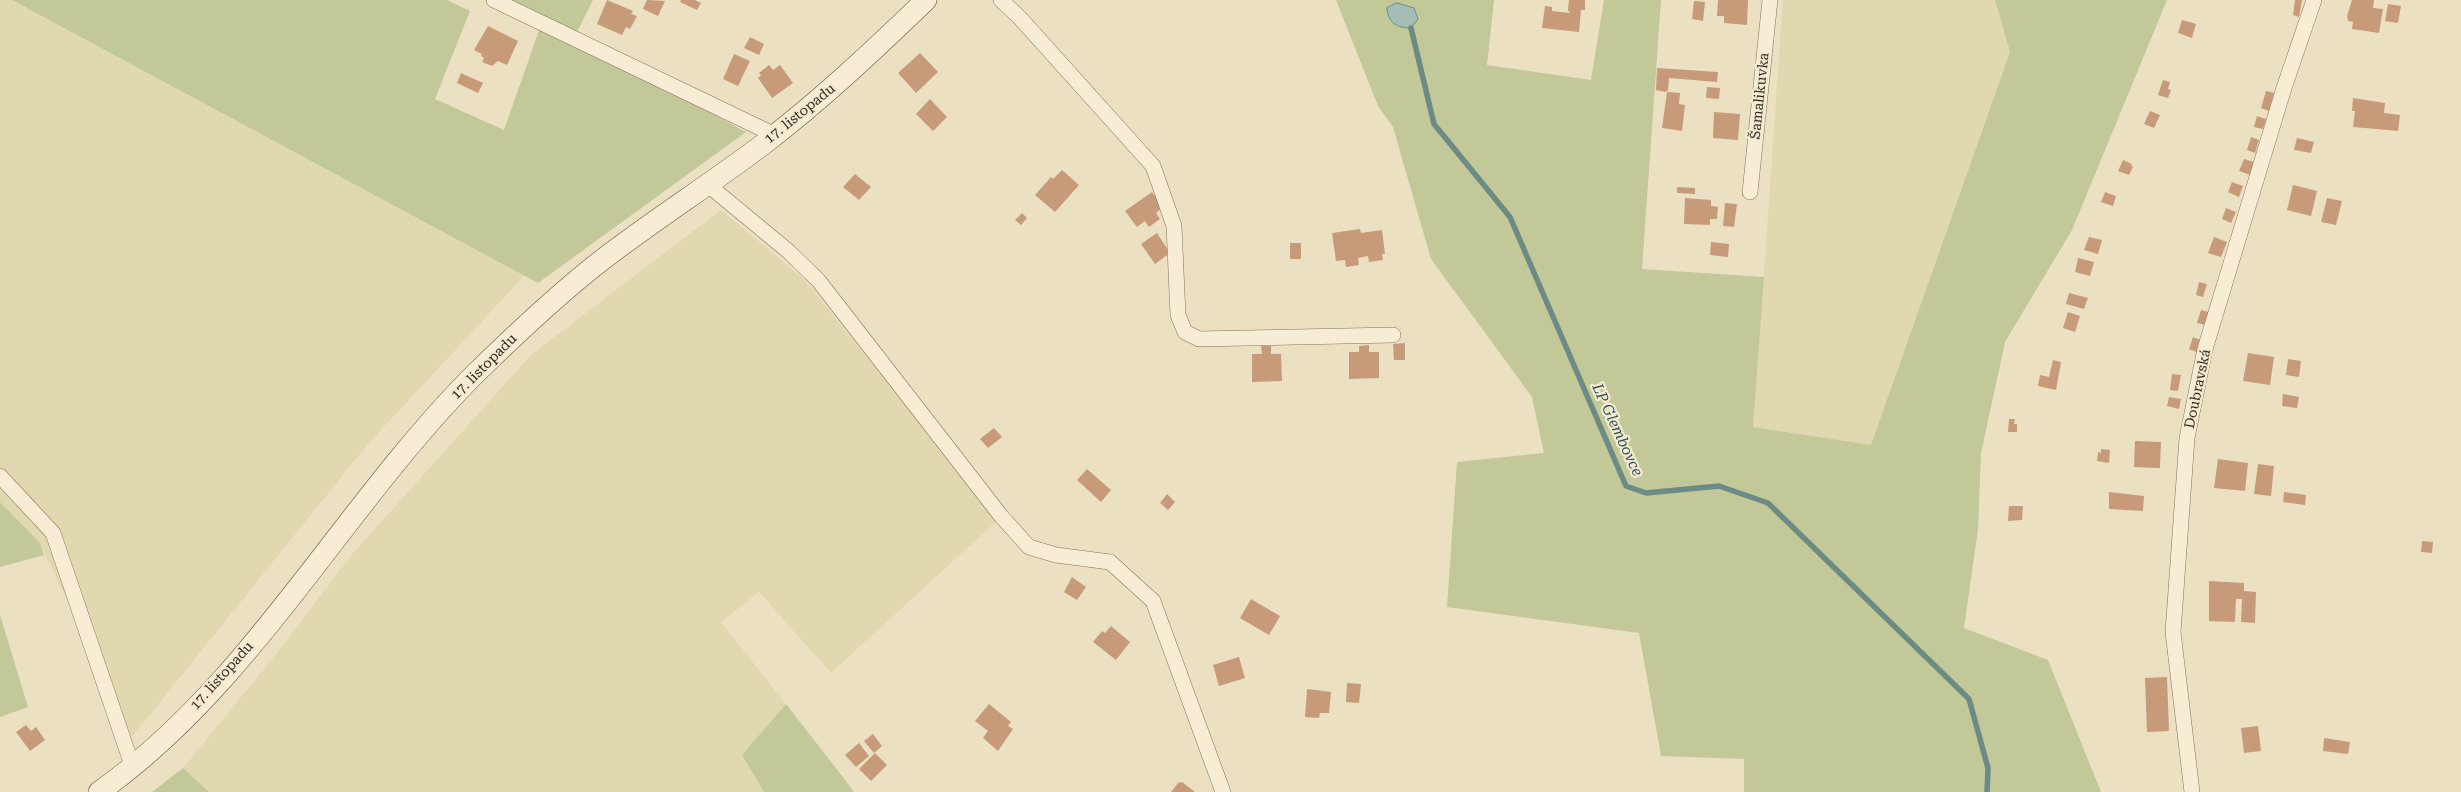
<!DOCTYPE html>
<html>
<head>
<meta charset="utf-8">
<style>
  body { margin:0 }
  canvas { display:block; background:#ebe0c2 }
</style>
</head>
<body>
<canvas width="2461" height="792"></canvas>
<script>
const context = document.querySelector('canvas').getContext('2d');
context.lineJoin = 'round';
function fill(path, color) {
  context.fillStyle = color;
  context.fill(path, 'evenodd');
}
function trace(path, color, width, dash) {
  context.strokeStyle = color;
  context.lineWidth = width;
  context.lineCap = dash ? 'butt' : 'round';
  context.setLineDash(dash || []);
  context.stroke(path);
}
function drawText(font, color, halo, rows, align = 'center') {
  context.font = font + ' "Roboto Serif",serif';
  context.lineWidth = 4.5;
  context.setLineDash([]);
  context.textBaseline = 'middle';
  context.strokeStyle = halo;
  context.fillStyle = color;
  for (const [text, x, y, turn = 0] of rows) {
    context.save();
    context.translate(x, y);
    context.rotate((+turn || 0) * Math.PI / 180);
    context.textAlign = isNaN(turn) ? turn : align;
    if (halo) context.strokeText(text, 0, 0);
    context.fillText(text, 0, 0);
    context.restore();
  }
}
fill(new Path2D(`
  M0,0h12l513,275 -158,170 -235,292 -92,-194 -40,-41z
  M1783,0h212l15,52 -139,393 -118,-18z
  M721,210l83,69 194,241 -167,153 -72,-81 -38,30 65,82 -44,51 22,37h-555l-26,-24 86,-105 85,-111 178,-198z`), '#e0d9b0');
fill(new Path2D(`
  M12,0h435l23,11 -35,88 69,31 38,-108 -35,-22h86l-19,38 172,94 -208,151z
  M1336,0h158l-7,65 104,15 13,-80h57l-19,269 122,8 -11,150 118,18 139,-393 -15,-52h172l-95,230 -67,112 -24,111 -3,76 -14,99 84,32 53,132h-357v-33l-83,-3 -22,-123 -192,-26 10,-145 87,-9 -12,-56 -101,-138 -38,-132 -15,-21z
  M0,502l40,41 4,12 -44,12z
  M0,615l28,92 -28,10z
  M786,704l63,81 5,7h-90l-22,-37z
  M183,768l26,24h-57z`), '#c2c897');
const water = new Path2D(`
  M1397,3l17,5 4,11 -7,9c-14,0 -23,-5 -24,-20z`);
fill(water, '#a4beb7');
trace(water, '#6c8b84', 1);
trace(new Path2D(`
  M1411,28l23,96 76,93 116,269 20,7 73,-7 49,17 201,196 19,69 -1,24`), '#6c8b84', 5.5);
fill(new Path2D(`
  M607,0l26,11 -2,3 6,2 -7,13 -4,-2 -4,8 -25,-11z
  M647,0l18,1 -7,15 -15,-7z
  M681,0h14l6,3 -4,7 -17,-8z
  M1569,0h16v10h-4l-2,22 -37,-4 3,-22 7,1v4l18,2 -2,-3z
  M1718,0h30l-1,25 -23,-2v-7h-7z
  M2295,0h7l-3,17 -6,-2z
  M2352,0h22l-1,8 10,1 -4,24 -27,-4 1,-7 -5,-1 -1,-5z
  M1694,1l11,1 -2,19 -11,-2z
  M2388,4l13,2 -3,17 -13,-2z
  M2182,20l14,4 -4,14 -14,-5z
  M488,26l30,15 -11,24 -9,-4 -6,5 -10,-4 2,-4 -3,-2 1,-2 -8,-4z
  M750,37l14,7 -5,11 -15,-7z
  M920,53l18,19 -22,21 -18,-20z
  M734,54l16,7 -12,25 -15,-7z
  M769,65l4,5 7,-5 13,18 -21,15 -14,-20 3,-3 -2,-2z
  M1657,68l61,4 -1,10 -48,-4 -1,12 -2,2 -10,-2z
  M461,73l22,10 -5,10 -21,-10z
  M2163,80l7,2 -2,7 3,1 -3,8 -10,-3z
  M1707,87l13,1 -1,11 -13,-1z
  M2266,91l8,2 -5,18 -8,-3z
  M1667,92l13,1 -1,11 6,1 -3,26 -20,-3z
  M2353,98l32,5 -1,10 16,2 -2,16 -45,-4 2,-16h-3z
  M930,99l17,18 -14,14 -17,-17z
  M2150,111l10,4 -6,13 -10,-4z
  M1714,112l26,2 -2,26 -25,-2z
  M2257,116l9,3 -3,10 -9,-2z
  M2251,137l8,3 -4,13 -8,-3z
  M2297,138l17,4 -3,11 -17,-3z
  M2244,159l10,3 -4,13 -11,-4z
  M2123,160l9,4 -1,2 2,1 -4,8 -11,-4z
  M1062,170l17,15 -24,27 -20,-17 16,-18 2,2z
  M855,174l16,13 -12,13 -16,-13z
  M2232,182l11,4 -4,11 -11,-5z
  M2293,185l24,6 -6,25 -24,-6z
  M1677,187l18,1v6l-18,-1z
  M1152,192l11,15 -7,6 4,6 -11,8 -4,-6 -8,6 -12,-16z
  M2105,192l11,4 -3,10 -12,-4z
  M1685,198l26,2v6l7,1 -1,12h-7v6l-26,-1z
  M2327,198l15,3 -6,24 -15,-3z
  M1725,203l12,1 -3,23 -11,-1z
  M2226,208l10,4 -5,11 -9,-4z
  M1022,213l5,5 -6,7 -6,-5z
  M1360,229l1,4 21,-3 3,24h-3l1,6 -14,2 -1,-6 -10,2 1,7 -13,2 -1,-7 -9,1 -4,-28z
  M1157,233l13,20 -15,11 -14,-20z
  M2089,237l13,3 -4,14 -14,-4z
  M2214,237l13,5 -6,15 -13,-4z
  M1711,242l18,2 -1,13 -18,-2z
  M1290,243h11v16h-11z
  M2078,258l16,4 -4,14 -15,-4z
  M2199,282l8,2 -4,13 -7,-2z
  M2069,293l19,5 -4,11 -18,-5z
  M2201,310l8,2 -4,13 -8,-2z
  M2068,312l12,4 -5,16 -12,-4z
  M2193,337l8,3 -4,12 -8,-3z
  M1405,343v17h-11l-1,-16z
  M1369,345v7h10v26l-30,1v-27h10v-6z
  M1261,346h10v8h10l1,27 -30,1v-28h10z
  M2248,353l26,4 -4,28 -27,-4z
  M2288,359l13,2 -2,16 -13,-2z
  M2053,360l8,2 -5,28 -18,-4 2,-11 9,2z
  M2172,374l9,1 -3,16 -8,-1z
  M2283,394l16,3 -2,11 -15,-2z
  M2169,397l12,2 -2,10 -12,-3z
  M2009,419h6l-1,5h3v8h-9z
  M994,428l8,9 -14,11 -8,-9z
  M2135,441l26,1 -1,26 -26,-1z
  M2101,449l9,1 -1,13 -12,-2 1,-9 3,1z
  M2218,459l30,4 -3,28 -31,-3z
  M2258,464l16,2 -3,30 -17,-2z
  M1087,469l24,21 -10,12 -24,-22z
  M2109,492l35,4 -1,15 -34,-2z
  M2284,492l22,3 -1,10 -22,-3z
  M1167,494l8,8 -7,8 -8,-7z
  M2009,506h14l-1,14 -14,1z
  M2422,541l11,1 -1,11 -11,-1z
  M1072,577l14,10 -9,13 -13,-8z
  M2209,581l35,2v8l12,1 -1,31 -14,-1 1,-23h-6l-1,23 -26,-1z
  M1251,599l29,17 -11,19 -29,-17z
  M1111,626l19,16 -14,18 -23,-18 9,-11 3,2z
  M1239,657l6,21 -26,8 -6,-21z
  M2167,677l2,54 -22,1 -2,-54z
  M1347,683l14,1 -2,19 -13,-1z
  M1307,689l24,3 -2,21h-9l-1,5 -14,-1z
  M989,704l22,18 -3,4 5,3 -15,22 -15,-13 5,-7 -13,-10z
  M26,725l5,6 5,-4 9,13 -15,11 -14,-19z
  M2258,726l3,25 -17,2 -3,-25z
  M873,734l9,12 -8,7 -10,-12z
  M2324,738l26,4 -2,12 -25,-3z
  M859,743l10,13 -13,11 -11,-12z
  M875,753l12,12 -16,16 -12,-12z
  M1182,782l13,10h-24l7,-9z`), '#c79b7a');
const street = new Path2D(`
  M494,0l281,135
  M1001,0l19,18 133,148 21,60 4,89 7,17 14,7 194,-4
  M707,184l81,67 30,29 183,236 28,31 27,8 54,7 43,39 70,191
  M1750,192l20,-192
  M0,476l53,57 80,235
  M2192,792l-19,-160 14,-194 18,-89 79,-261 30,-88`);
const secondary = new Path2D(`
  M99,792c154,-109 245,-288 378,-420 40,-39 81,-78 125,-112 52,-40 107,-75 159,-114 59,-45 112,-95 165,-146`);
trace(street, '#84715a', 16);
trace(secondary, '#66523d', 22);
trace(street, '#f7edd4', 15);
trace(secondary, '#f7edd4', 21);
drawText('14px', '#34291e', '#f3ead1', [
  ["Šamalikuvka",1760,96,-84],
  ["17. listopadu",800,114,-39],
  ["17. listopadu",484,367,-45],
  ["Doubravská",2198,389,-78],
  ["17. listopadu",222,676,-48]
]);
drawText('italic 15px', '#2e5352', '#f3ead1', [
  ["LP Glembovce",1617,430,65]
]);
</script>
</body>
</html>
